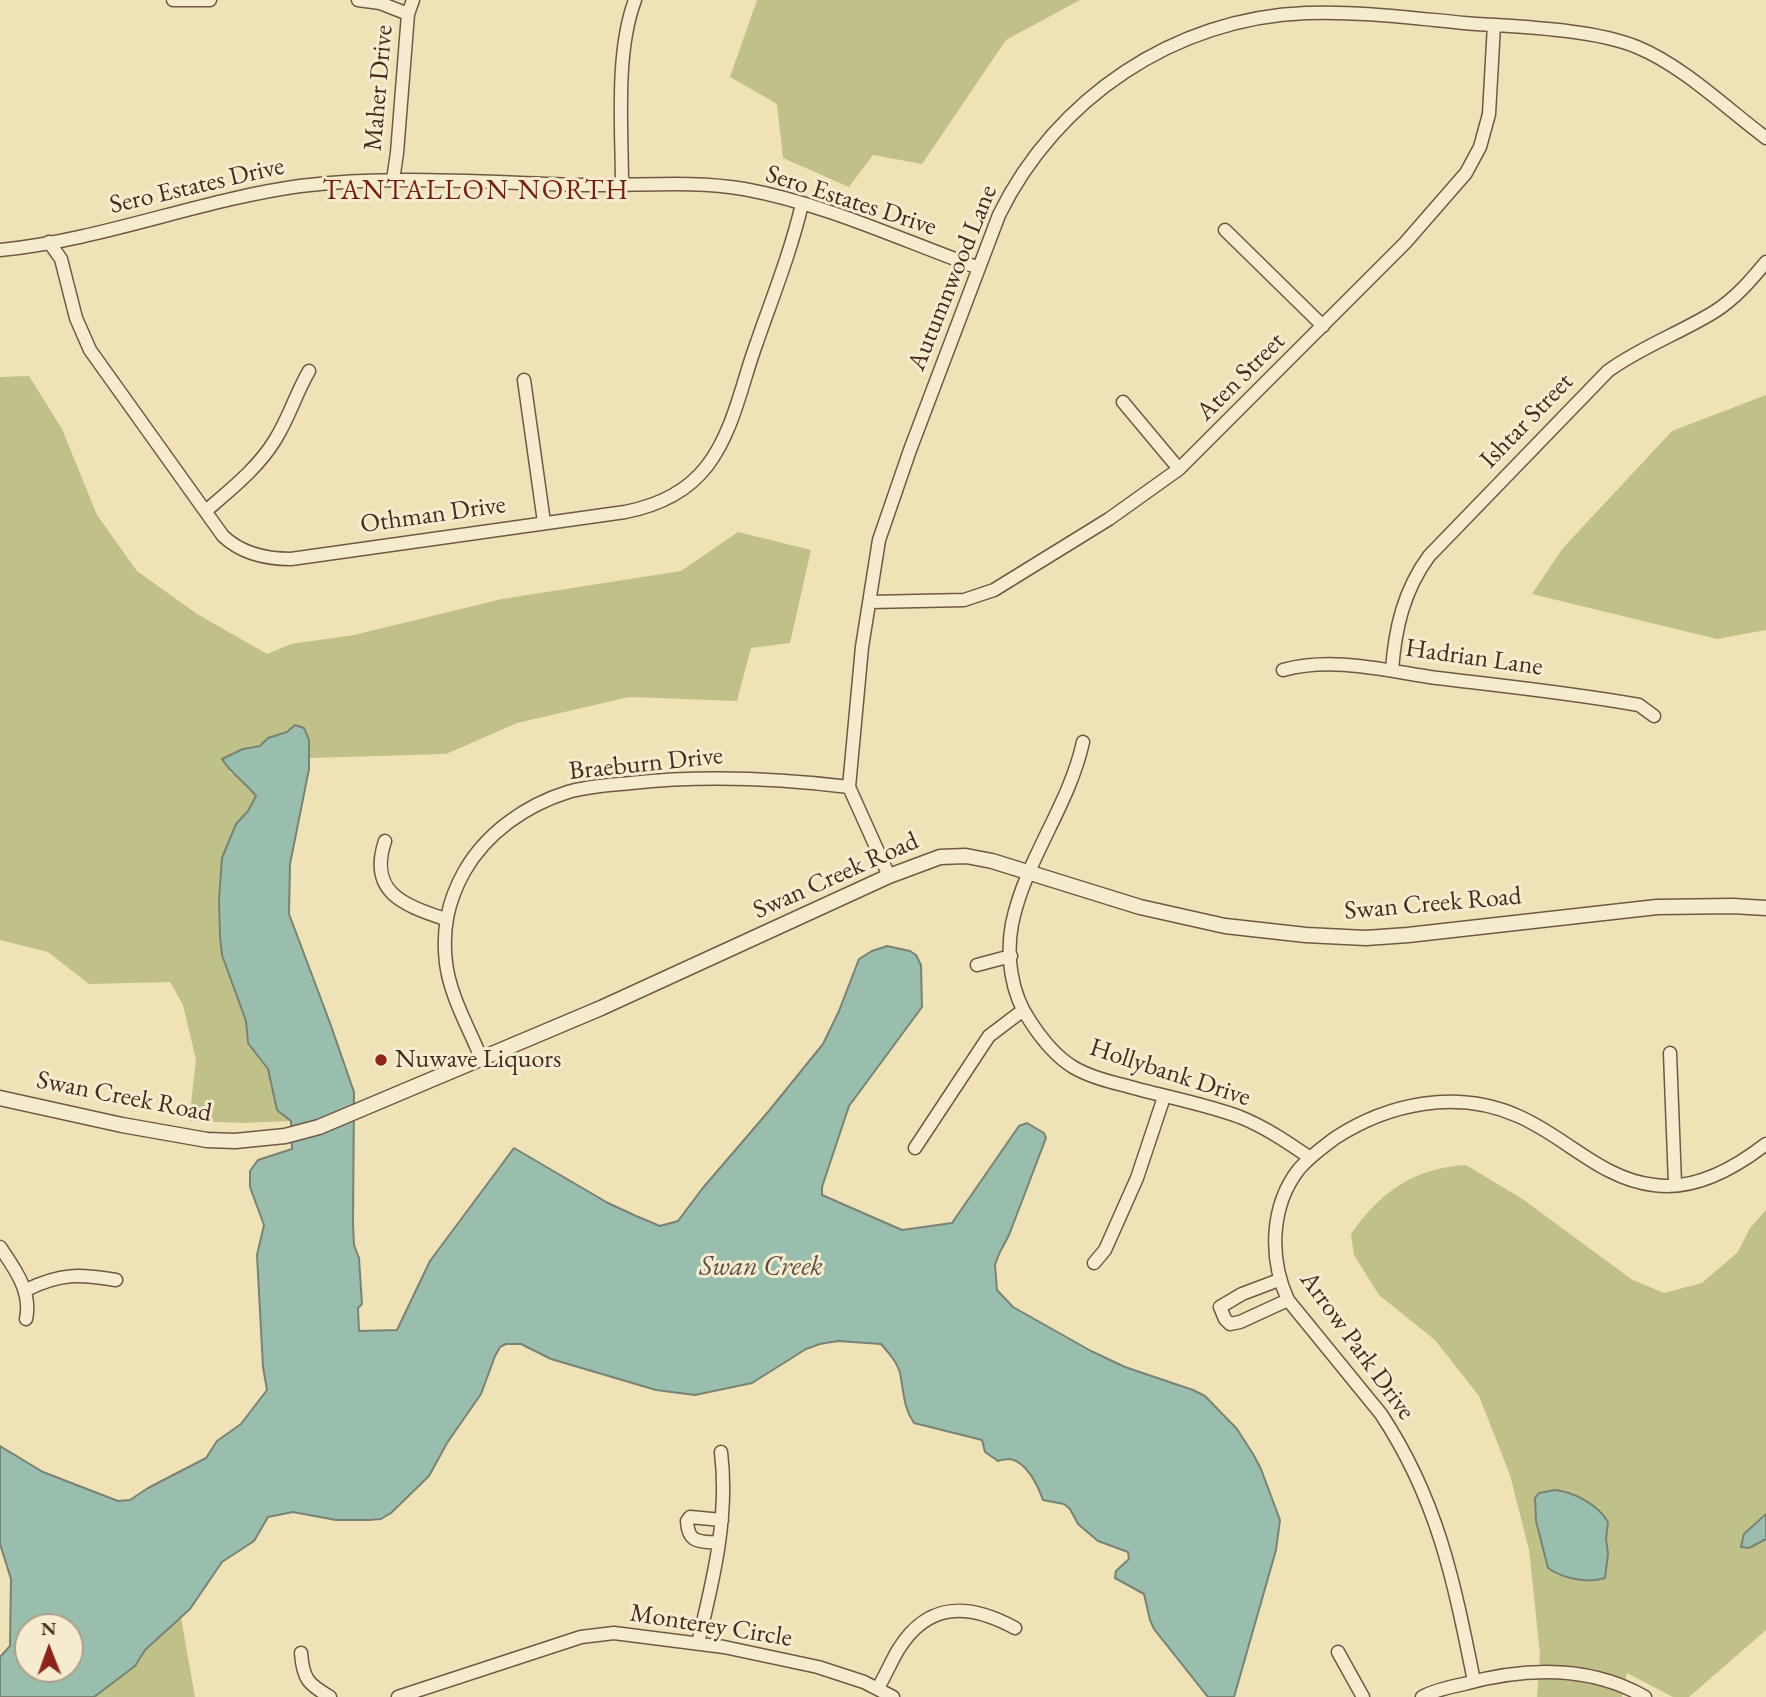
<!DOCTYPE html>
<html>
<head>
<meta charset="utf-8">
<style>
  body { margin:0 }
  #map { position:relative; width:1766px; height:1697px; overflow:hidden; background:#efe2b7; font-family:"EB Garamond",serif }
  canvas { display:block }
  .north { position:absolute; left:14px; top:1613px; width:70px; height:70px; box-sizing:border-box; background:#f5ecd0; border:2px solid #af9e89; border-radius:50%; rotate:359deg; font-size:19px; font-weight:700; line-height:28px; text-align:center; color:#472a1f }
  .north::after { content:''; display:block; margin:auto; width:24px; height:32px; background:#8f2418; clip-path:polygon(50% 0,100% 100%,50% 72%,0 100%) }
</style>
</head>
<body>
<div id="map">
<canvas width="1766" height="1697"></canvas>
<div class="north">N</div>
</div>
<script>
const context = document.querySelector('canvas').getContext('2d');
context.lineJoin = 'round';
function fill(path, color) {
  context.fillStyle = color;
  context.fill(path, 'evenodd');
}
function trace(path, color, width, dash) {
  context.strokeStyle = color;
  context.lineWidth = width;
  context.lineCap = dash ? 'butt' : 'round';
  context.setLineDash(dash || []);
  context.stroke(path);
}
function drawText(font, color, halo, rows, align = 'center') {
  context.font = font + ' "EB Garamond",serif';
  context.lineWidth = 6;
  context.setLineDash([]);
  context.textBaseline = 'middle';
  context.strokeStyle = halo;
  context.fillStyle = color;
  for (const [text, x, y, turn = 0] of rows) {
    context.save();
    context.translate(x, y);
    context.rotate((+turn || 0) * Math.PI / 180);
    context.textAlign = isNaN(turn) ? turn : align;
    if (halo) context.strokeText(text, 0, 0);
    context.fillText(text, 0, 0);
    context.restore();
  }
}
fill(new Path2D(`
  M757,0h323l-74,40 -84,124 -49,-9 -24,32 -66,-29 -6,-54 -47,-27z
  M29,376l33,53 35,86 40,56 60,43 70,40 24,-10 63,-9 148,-36 179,-28 57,-39 73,18 -21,93 -39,5 -14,53 -108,-4 -112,26 -71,31 -137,4v-18l-22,-8 -19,6 -8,8 -17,3 -14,23 18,11 9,13 -8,14 -12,14 -14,34 -3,42 1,37 2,18 19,47 17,55 10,12 9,41 14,11 -48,2 -54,-2 7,-61 -13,-55 -13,-23 -81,2 -41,-32 -48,-12v-563z
  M1766,395v235l-49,9 -185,-45 31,-46 109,-117z
  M1466,1165l58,35 107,79 33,14 38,-10 36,-31 12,-24 16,-18v420l-77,67h-16l-46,-24 -5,24h-85l3,-43 -11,-104 -19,-75 -31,-79 -44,-56 -56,-45 -25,-40 -3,-21c29,-42 63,-66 115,-69z
  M181,1618l14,79h-101l41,-31 10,-15z`), '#c0c189');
const water = new Path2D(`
  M295,725l9,3 5,12v29l-19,95 -1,50 41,109 24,69 -1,132 1,21 5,13 3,46 -4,4 1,23 38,-1 33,-69 84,-113 94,55 28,13 24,10 18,-5 24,-32 66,-77 55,-68 16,-33 20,-52 13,-8 15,-5 23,5 6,4 5,10 1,42 -73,99 -27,81v8l80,35 50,-7 67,-97 8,-3 17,10 2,5 -37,97 -10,19 -4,11 2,25 16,17 78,44 34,16 68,23 12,6 32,33 16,25 8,15 19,51 -4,30 -42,147h-26l-54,-68 -4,-9 -6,-26 -29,-16 1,-7 13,-12 -1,-7 -30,-11 -20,-17 -8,-15 -6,-5 -21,-4c-5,-14 -16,-38 -33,-41 -1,0 -10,1 -12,2l-13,-9 -3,-12 -68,-17c-11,-16 -10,-31 -14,-50 -3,-11 -11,-20 -19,-29l-43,-3 -18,3 -14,5 -54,34 -57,12 -39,-5 -105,-31 -30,-15h-15l-6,3 -5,9 -14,38 -34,49 -18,33 -38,37 -10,6 -12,1h-33l-43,-8 -25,5 -14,24 -32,21 -32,47 -45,41 -10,16 -41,31h-94v-40l10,-11 1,-67 -11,-35v-98l43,26 75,29 12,-1 18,-12 58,-30 11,-17 24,-17 26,-34 -4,-23 -6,-112 7,-30 -14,-38v-16l8,-11 34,-11 -1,-28 -14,-11 -9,-41 -20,-26 -2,-22 -24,-66 -2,-18 -1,-37 3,-42 14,-34 12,-13 8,-15c-11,-14 -25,-22 -34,-37l21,-10 17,-3 8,-8 19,-6zM28,1627h42v42h-42z
  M1555,1490c20,2 43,15 53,32l-2,17 2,15 -3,24c-18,6 -43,0 -57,-10l-12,-47 -1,-23 4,-5z
  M1766,1514v25l-17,9 -8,-1 3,-13z`);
fill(water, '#9abead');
trace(water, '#798374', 2);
const minor = new Path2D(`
  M173,0h37
  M358,0l22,3 28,11
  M393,180l4,-27 11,-139 5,-14
  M622,186c0,-57 -7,-133 13,-186
  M1225,230l98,96
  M49,242l12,17 15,59 14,32 133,186c19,18 43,23 68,23l334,-47c31,-6 62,-20 82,-46 27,-35 35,-84 50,-124 16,-46 34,-91 45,-138
  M0,250c102,-10 199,-50 300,-64 94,-12 191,-3 285,-1 53,1 108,-5 159,4 82,15 157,51 235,79
  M524,380l20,142
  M1123,402l56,67
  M207,510c24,-21 51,-42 68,-70 14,-22 21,-47 34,-69
  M870,602l94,-2 30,-10 115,-71 70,-50 226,-226 61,-70 14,-26 9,-33 5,-89
  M1283,670c50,-14 104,1 154,8 67,8 135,15 202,27l15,11
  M1392,670c3,-42 12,-80 37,-114l179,-185c33,-24 72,-38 106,-59 21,-13 37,-32 52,-50
  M1083,742c-14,64 -58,118 -71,182 -6,32 -1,70 18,97 11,17 25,35 43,46 15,9 33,14 50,18 38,11 79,18 117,32 25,10 47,25 69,40
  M385,841c-17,51 18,64 60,78
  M889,876l-40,-89 13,-140 17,-107 31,-90 89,-235c57,-117 176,-197 307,-202 52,-2 106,5 158,10 51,4 127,5 173,24 46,19 89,61 129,91
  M977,965l34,-9
  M1670,1053l5,131
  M481,1058c-12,-30 -31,-62 -35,-95 -4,-34 2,-62 18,-91 22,-39 62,-67 104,-80 20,-6 42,-7 63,-9 74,-8 144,-5 218,4
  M915,1148l74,-112 33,-25
  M0,1247c15,22 32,45 26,72
  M1094,1263l11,-13 32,-72 27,-81
  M1279,1280l-37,14 -22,13 5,12 5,5 10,-2 48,-22
  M26,1290c35,-17 53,-16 90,-10
  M718,1543c-18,-2 -30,1 -31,-22l3,-4 32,3
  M698,1643c15,-62 31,-126 23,-191
  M1338,1652l25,45
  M301,1653c2,26 7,31 29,44
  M1474,1681c-20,-99 -36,-181 -93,-267l-93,-114c-19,-41 -18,-94 11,-131 11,-13 23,-21 36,-31 54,-35 122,-49 183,-22 47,20 83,63 136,69 41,6 81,-17 112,-41
  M878,1688c7,-12 13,-26 20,-38 30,-49 71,-47 117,-22
  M398,1697l183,-60 33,-4 110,14 94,20 46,15 29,15
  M1422,1697c13,-7 27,-10 42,-13 59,-16 125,-19 181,13`);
const tertiary = new Path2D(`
  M0,1098l122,27 85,15 28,1 50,-5 34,-9 282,-119 288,-132 51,-19 26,-1 26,5 148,46 85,19 81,9 60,3 42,-3 249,-28 76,-1 33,2`);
trace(minor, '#715845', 15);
trace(tertiary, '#715845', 17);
trace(minor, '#f5ecd0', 12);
trace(tertiary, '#f5ecd0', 14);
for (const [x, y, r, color] of [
  [381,1060,7,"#8f2418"]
]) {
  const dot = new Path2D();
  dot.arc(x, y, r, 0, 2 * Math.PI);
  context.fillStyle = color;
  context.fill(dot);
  trace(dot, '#f5ecd0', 2.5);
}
drawText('26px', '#472a1f', '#f5ecd0', [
  ["Maher Drive",379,88,-85],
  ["Sero Estates Drive",197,186,-13],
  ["Sero Estates Drive",851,201,18],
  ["Autumnwood Lane",953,278,-68],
  ["Aten Street",1241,377,-45],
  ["Ishtar Street",1527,421,-46],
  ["Othman Drive",433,515,-8],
  ["Hadrian Lane",1474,658,8],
  ["Braeburn Drive",646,764,-6],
  ["Swan Creek Road",836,876,-24],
  ["Swan Creek Road",1433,904,-5],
  ["Hollybank Drive",1170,1073,18],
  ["Swan Creek Road",124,1097,11],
  ["Arrow Park Drive",1357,1346,54],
  ["Monterey Circle",711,1626,9]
]);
drawText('26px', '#472a1f', '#f5ecd0', [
  ["Nuwave Liquors",395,1060]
], 'left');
context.letterSpacing = '2px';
drawText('28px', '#7a1f14', '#f5ecd0', [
  ["TANTALLON NORTH",476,191]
]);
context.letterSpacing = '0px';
drawText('italic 28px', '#5c4f42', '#f5ecd0', [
  ["Swan Creek",761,1267]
]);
</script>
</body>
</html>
